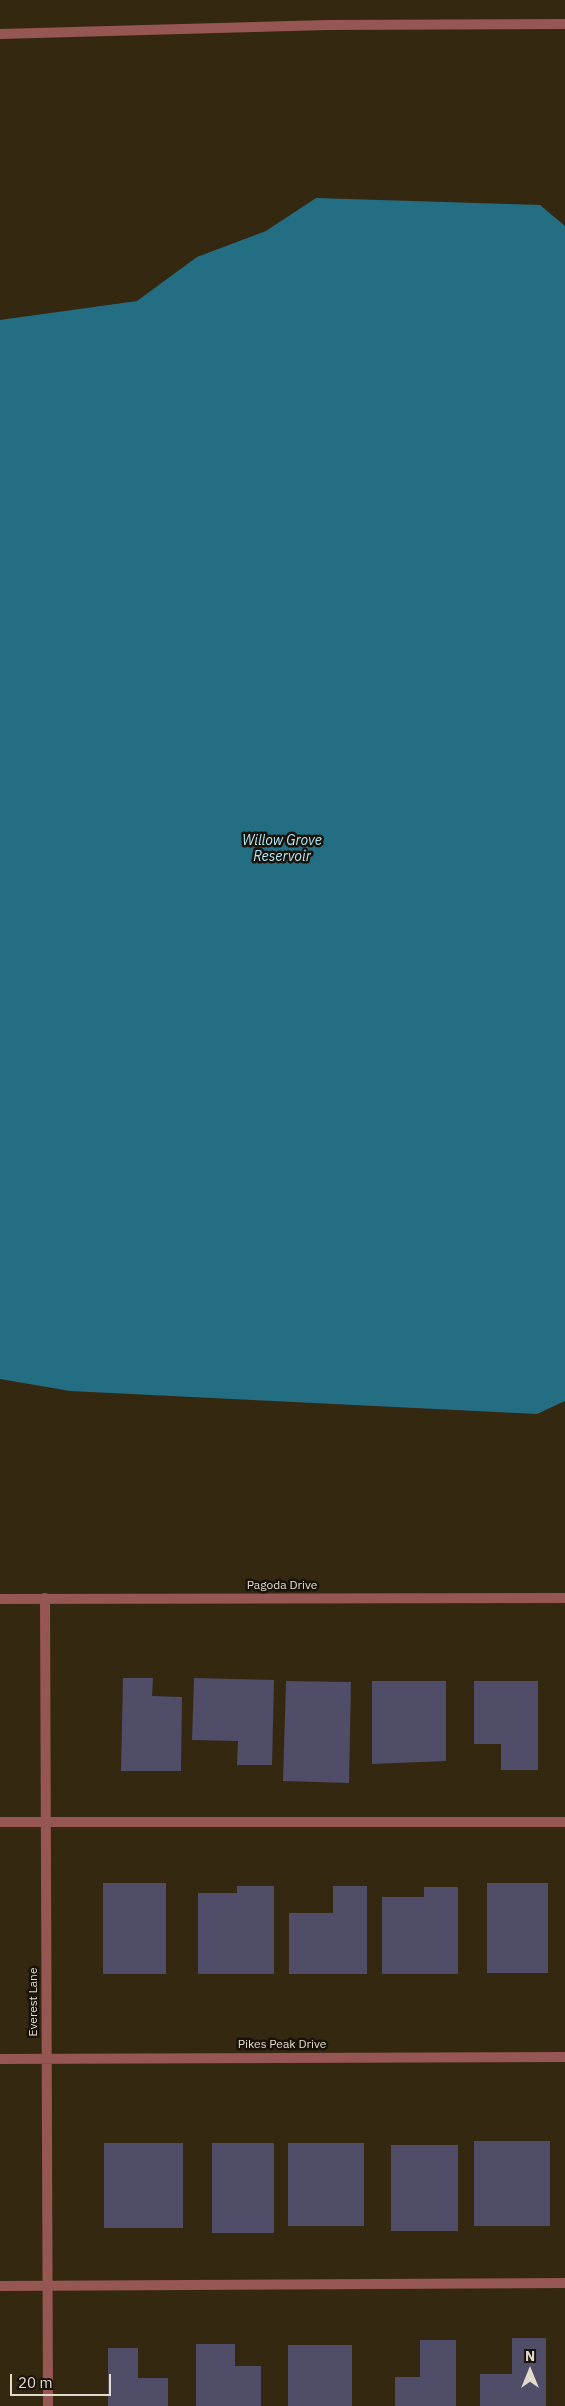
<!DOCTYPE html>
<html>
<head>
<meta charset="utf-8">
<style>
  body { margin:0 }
  #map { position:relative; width:565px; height:2406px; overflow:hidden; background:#352811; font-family:"IBM Plex Sans",sans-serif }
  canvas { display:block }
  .north { position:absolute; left:505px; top:2346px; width:50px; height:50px; -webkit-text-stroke:4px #181208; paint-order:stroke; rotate:0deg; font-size:14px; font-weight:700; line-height:20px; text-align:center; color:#e2dacc }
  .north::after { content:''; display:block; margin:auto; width:18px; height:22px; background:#e2dacc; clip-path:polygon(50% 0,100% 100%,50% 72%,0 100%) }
  .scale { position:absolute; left:10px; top:2374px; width:101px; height:22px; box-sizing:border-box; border:2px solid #e2dacc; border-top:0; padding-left:6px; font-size:15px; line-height:18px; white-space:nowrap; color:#e2dacc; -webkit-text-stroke:4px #181208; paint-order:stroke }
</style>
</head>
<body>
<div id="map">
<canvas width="565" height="2406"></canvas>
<div class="north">N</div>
<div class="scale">20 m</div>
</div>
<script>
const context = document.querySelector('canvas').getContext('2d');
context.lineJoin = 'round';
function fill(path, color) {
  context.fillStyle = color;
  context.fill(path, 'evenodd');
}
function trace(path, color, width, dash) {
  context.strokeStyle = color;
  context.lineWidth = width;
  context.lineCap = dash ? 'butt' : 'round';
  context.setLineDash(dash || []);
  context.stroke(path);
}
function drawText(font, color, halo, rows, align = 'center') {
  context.font = font + ' "IBM Plex Sans",sans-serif';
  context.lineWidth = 5;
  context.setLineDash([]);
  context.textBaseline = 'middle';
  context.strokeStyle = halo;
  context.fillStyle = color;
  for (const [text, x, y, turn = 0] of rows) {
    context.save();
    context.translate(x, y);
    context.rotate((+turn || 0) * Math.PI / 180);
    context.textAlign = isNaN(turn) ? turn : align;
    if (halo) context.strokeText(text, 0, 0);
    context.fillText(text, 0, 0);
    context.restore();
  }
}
fill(new Path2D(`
  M316,198l224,7 25,21v1175l-28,13 -467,-23 -70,-12v-1059l137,-19 60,-44 69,-26z`), '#246e83');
fill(new Path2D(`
  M123,1678h30l-1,18 30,1 -1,74h-60z
  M194,1678l80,2 -2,85h-35l1,-24 -46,-1z
  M286,1681l65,1 -2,101 -66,-2z
  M372,1681h74v80l-74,3z
  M474,1681h64v89h-37v-26h-27z
  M103,1883h63v91h-63z
  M487,1883h61v90h-61z
  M237,1886h37v88h-76v-81h39z
  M333,1886h34v88h-78v-61h44z
  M424,1887h34v87h-76v-77h42z
  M474,2141h76v85h-76z
  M104,2143h79v85h-79z
  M212,2143h62v90h-62z
  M288,2143h76v83h-76z
  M391,2145h67v86h-67z
  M512,2338h34v68h-66v-32h32z
  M420,2340h36v66h-61v-29h25z
  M196,2344h39v22h26v40h-65z
  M288,2345h64v61h-64z
  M108,2348h30v30h30v28h-60z`), '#4f4d67');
trace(new Path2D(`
  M0,34l327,-9 238,-1
  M0,1822h565
  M0,2286l565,-3`), '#965653', 10);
trace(new Path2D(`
  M45,1598l3,808
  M0,2059l565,-2`), '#965653', 10);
trace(new Path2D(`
  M0,1599l565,-1`), '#965653', 10);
drawText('12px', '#e2dacc', '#181208', [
  ["Pagoda Drive",282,1586],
  ["Everest Lane",34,2002,-90],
  ["Pikes Peak Drive",282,2045]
]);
drawText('italic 14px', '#aee8fb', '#181208', [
  ["Willow Grove",282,841],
  ["Reservoir",282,857]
]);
</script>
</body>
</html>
